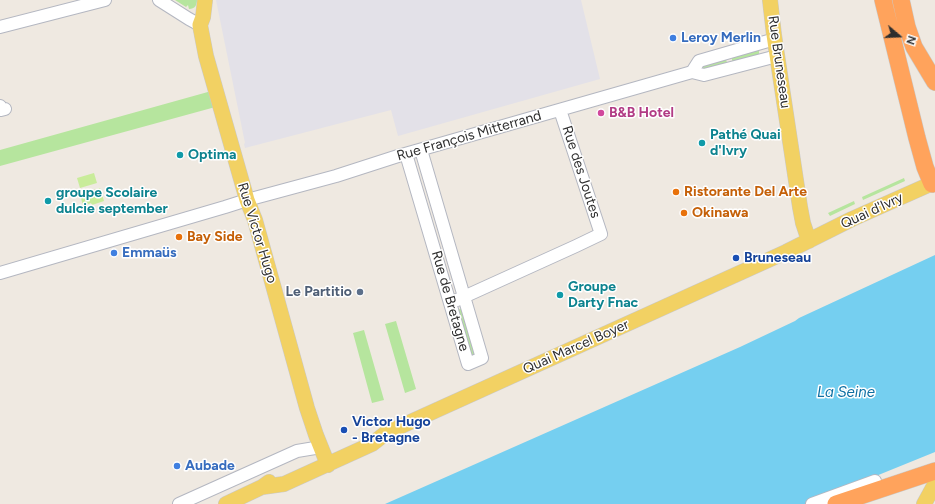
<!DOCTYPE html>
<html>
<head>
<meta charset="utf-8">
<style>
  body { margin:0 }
  #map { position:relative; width:935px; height:504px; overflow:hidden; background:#efe9e1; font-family:Figtree,sans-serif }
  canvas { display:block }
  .north { position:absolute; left:879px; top:16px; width:40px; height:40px; -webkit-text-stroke:3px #fff; paint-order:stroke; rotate:109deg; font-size:11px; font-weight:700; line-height:16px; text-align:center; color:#2e2e2e }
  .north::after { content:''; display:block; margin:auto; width:14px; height:18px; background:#2e2e2e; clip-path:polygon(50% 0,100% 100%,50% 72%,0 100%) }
</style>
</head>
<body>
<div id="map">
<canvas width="935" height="504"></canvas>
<div class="north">N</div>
</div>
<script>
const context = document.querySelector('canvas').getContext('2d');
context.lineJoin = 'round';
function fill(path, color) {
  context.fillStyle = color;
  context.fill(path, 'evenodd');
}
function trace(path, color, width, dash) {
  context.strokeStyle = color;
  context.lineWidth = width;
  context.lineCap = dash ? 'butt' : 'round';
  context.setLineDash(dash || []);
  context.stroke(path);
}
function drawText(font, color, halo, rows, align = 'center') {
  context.font = font + ' Figtree,sans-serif';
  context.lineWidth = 3;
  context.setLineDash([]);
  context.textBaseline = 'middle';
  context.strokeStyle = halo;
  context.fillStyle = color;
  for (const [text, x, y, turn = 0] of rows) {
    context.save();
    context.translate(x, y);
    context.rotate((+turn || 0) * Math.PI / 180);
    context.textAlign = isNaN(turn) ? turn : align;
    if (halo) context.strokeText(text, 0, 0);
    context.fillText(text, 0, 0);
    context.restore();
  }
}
fill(new Path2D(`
  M216,0h365l19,79 -202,57 -7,-26 -146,38 -1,-4 1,-1z`), '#e3e1e8');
fill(new Path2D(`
  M175,0h22c0,5 -2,9 -8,9l-1,-4 -2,2z
  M759,48v7l-26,7 -1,-2v-4z
  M726,59l1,4 -1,1 -20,7 -5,-2 1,-4z
  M215,90l4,16 -219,60v-16z
  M904,178l1,3 -42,19 -1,-3z
  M854,201l1,3 -25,12 -2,-3z
  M462,308l16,46 -7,4 -15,-47z
  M396,321l20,68 -11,4 -20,-69z
  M364,330l20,70 -12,3 -19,-70z`), '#b6e59e');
fill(new Path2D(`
  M94,173l3,10 -17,5 -3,-10z
  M100,188l4,13 -12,4 -1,-2 -8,3 -3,-12z`), '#c9ec9a');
fill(new Path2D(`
  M935,255v197l-128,52h-422l355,-157 55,-26 4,-3z`), '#75cff0');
const minor = new Path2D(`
  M159,0l30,19 11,6
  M0,27l105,-27
  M692,72l7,-11 76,-22
  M0,106l1,4 4,-1
  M406,154l62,210 14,-6 -61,-208
  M0,273l225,-66 22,-7 89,-24 62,-20 294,-84 12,3 73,-19
  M457,300l119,-54 25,-12 -41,-124
  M179,504l118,-53 24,-4
  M812,504l63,-23`);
const major = new Path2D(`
  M205,0l-2,17 -3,8 6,31 41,144 8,20 52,188 9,27 12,30
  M770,0l4,35 26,172 3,16 6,18
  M262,487l22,-3 88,-40 14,-11 400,-181 66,-33 83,-37
  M226,504l36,-17 7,-5
  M924,504l11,-20`);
const highway = new Path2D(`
  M883,0l34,138 8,29 7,17
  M901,0l6,27 7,20 21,35
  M836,504l99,-33`);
trace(minor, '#b4b7c1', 14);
trace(major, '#c9c9c9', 16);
trace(highway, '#c9c9c9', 18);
trace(minor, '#fff', 12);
trace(major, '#f2d163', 15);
trace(highway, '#ffa35c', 17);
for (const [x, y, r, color] of [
  [673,38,4,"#3f7fe0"],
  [601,113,4,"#d1479c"],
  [702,143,4,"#0f9aa8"],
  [180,155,4,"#0f9aa8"],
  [676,192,4,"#e8710a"],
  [48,201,4,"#0f9aa8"],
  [684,213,4,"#e8710a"],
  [179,237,4,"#e8710a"],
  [114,253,4,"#3f7fe0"],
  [736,258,4,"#1a4fb4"],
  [360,292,4,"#5c6f8a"],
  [560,295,4,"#0f9aa8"],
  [344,430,4,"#1a4fb4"],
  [177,466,4,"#3f7fe0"]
]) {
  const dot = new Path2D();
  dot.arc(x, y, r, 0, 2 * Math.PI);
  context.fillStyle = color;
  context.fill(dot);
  trace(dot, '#fff', 1.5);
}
drawText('bold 14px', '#366cbe', '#fff', [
  ["Leroy Merlin",681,38],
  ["Emmaüs",122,253],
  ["Aubade",185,466]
], 'left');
drawText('14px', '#2e2e2e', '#fff', [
  ["Rue Bruneseau",779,62,82],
  ["Rue François Mitterrand",469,136,-16],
  ["Rue des Joutes",581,172,72],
  ["Quai d'Ivry",872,211,-25],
  ["Rue Victor Hugo",257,233,73],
  ["Rue de Bretagne",450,301,74],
  ["Quai Marcel Boyer",576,347,-24]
]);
drawText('bold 14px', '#b23c85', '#fff', [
  ["B&B Hotel",609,113]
], 'left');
drawText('bold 14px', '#0d838f', '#fff', [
  ["Pathé Quai",710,135],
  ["d'Ivry",710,151],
  ["Optima",188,155],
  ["groupe Scolaire",56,193],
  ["dulcie september",56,209],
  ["Groupe",568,287],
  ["Darty Fnac",568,303]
], 'left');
drawText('bold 14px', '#c56008', '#fff', [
  ["Ristorante Del Arte",684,192],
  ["Okinawa",692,213],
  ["Bay Side",187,237]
], 'left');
drawText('bold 14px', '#164399', '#fff', [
  ["Bruneseau",744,258],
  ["Victor Hugo",352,422],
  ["- Bretagne",352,438]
], 'left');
drawText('bold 14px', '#4e5e75', '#fff', [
  ["Le Partitio",352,292]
], 'right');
drawText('italic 15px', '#0d6fa3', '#fff', [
  ["La Seine",846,393]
]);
</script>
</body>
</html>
